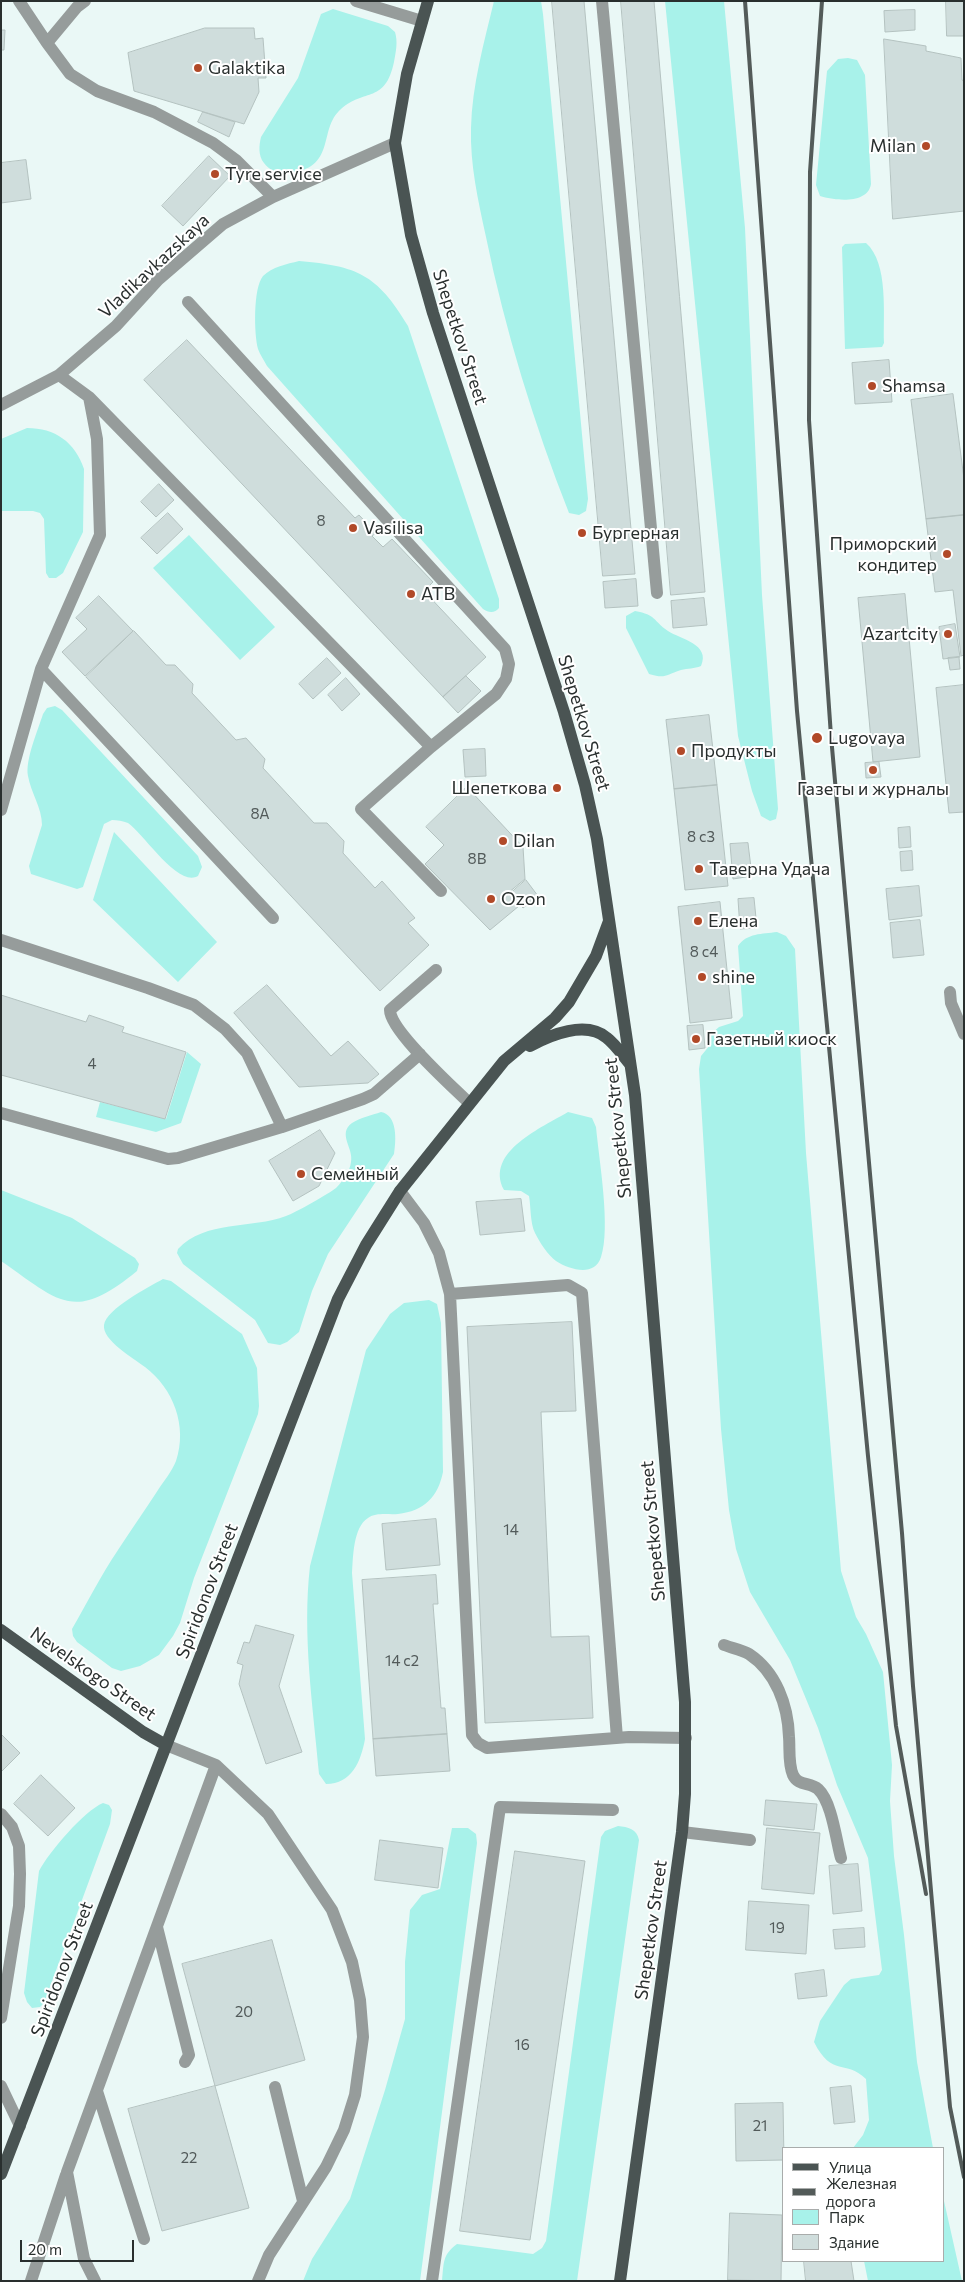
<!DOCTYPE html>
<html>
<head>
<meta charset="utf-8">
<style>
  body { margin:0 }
  #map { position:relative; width:965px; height:2282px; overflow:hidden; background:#eaf8f6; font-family:Commissioner,sans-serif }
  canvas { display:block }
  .frame { position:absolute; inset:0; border:2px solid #292f2e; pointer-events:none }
  .legend { position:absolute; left:782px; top:2147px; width:162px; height:115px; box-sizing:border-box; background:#fff; border:1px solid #a9acab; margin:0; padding:6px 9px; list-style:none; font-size:15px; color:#292f2e }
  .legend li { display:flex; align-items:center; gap:10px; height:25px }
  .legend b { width:25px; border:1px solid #a9acab }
  .scale { position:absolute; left:20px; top:2240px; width:114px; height:22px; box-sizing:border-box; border:2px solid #292f2e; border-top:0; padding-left:6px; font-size:15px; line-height:18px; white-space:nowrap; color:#292f2e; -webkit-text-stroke:4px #fff; paint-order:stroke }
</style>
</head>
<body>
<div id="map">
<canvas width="965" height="2282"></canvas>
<div class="frame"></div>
<ul class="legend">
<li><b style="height:6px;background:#4a5453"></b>Улица</li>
<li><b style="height:6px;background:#535b59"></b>Железная дорога</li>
<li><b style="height:14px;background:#a8f2ea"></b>Парк</li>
<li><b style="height:14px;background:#cfdddc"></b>Здание</li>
</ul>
<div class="scale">20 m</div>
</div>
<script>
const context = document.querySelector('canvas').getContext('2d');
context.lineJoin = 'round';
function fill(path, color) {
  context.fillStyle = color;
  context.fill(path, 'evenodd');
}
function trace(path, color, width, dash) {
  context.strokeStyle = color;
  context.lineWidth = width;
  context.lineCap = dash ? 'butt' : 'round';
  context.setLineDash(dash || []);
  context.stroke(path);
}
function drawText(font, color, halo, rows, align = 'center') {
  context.font = font + ' Commissioner,sans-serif';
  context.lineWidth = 4;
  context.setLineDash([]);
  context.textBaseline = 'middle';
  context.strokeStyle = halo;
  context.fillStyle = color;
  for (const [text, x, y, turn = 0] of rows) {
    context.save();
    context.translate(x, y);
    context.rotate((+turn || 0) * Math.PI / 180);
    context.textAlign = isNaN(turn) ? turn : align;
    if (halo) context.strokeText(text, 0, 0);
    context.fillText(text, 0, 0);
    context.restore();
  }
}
fill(new Path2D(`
  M494,1h47l2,13 45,485 -2,12 -7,4 -10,-2c-35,-89 -64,-183 -83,-276 -8,-37 -16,-72 -15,-109 1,-43 13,-85 23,-127z
  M665,1h59l21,227 17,367 16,214 -2,10 -6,2 -9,-5 -9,-25 -14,-55z
  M333,9l55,17 7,6c3,10 1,19 -1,30 -9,42 -29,26 -53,47 -24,21 -3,60 -54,64 -9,1 -18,-3 -23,-10 -6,-7 -5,-18 -3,-26l37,-59 23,-64z
  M848,58l9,2 8,15 6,109c-3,20 -35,17 -51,12l-4,-11 11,-114 11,-12z
  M866,243c23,20 17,72 18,100l-2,4 -37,2 -3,-102 3,-3z
  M299,261c58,5 78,13 109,65l91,273v9c-4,5 -10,5 -16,1l-216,-243c-3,-6 -7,-11 -9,-17 -4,-15 -5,-61 5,-73 9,-9 24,-12 36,-15z
  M27,428c28,0 48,14 57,41l-1,63 -20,41 -7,5h-7l-3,-5 -2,-54 -4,-6 -7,-2h-32v-72z
  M189,535l86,92 -35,33 -87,-92z
  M635,611c22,4 17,9 33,20 12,8 43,13 33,35 -7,3 -13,2 -20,4 -16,5 -15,9 -32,4l-23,-46v-12z
  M55,706l7,4 136,146 4,11 -4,9c-20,12 -54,-42 -70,-53 -5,-2 -11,-3 -16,-3l-8,4 -21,63 -6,2 -46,-15 -2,-8 13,-41c0,-17 -11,-32 -14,-49 -3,-16 10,-46 15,-62l4,-6z
  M114,832l103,110 -39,40 -85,-82z
  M777,932l9,4 9,13 11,204 35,418 15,46 10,17 17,38 9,93 -2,36 4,55 10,79 13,127 16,86h-80l10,-13 6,-15 -3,-41c-20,-20 -34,-1 -52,-37l6,-21 24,-36 7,-6 28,-4 3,-5 -14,-112 -31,-73 -19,-57 -28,-68 -40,-68 -14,-43 -7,-39 -8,-81 -22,-360 2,-13 9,-11 1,-11 8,-7 19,-6 5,-5 -5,-70c9,-13 24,-12 39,-14z
  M187,1052l14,12 -20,59 -25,9 -60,-15 4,-15 66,17z
  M381,1112c17,3 15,29 13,42l-66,100 -16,37 -13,41 -12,10 -7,3 -12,-2 -13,-23 -72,-56 -6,-11 1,-4c27,-29 74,-20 108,-33 9,-3 44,-23 50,-28 7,-7 14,-17 15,-26 3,-14 -14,-28 1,-39 8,-5 20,-8 29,-11z
  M568,1112l24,6 4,9c3,33 15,101 5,130 -6,20 -31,13 -45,4 -8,-6 -16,-18 -21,-28 -5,-10 -4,-26 -6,-37l-8,-5 -17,-1c-20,-38 39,-63 64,-78z
  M1,1190l71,28 63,40 4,6 -2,7c-63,52 -77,31 -136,-10z
  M163,1279l8,2 71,53 15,34 2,38 -1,8 -64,164 -14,45 -7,13 -14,19 -19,11 -19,5 -9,-3 -35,-26 -4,-6 -1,-7c15,-26 29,-54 46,-79 13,-20 27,-40 40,-60 6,-9 14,-19 18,-29 12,-35 -3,-73 -31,-94 -12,-9 -43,-27 -41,-42 2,-16 45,-38 59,-46z
  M429,1300l8,4 4,19 2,149c-5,25 -19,39 -45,42 -10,1 -21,-2 -30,4 -15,9 -15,40 -16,55l13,166c-4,22 -13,45 -39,45l-7,-10c-6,-68 -17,-139 -9,-208l56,-216 24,-36 14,-11z
  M103,1803l6,2 3,5 -2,14 -66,179 -4,4 -8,1 -5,-6 -3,-9 15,-122c10,-19 45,-60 64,-68z
  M618,1826c10,1 19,3 21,14l-62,441h-135c2,-18 0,-26 15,-37l76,10 9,-6 4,-7 55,-404 4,-6z
  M452,1828h16l8,6 1,9 -57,438h-117l9,-22 38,-60 35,-109 20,-71v-57l5,-52 12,-15 18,-6z
  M944,2201l18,80h-94l-4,-20h80z`), '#a8f2ea');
const building = new Path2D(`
  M552,1h32l51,573 -32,2z
  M621,1h33l51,591 -34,3z
  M946,1h18v35h-17z
  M915,10v20l-30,2 -1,-21z
  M205,28h49l1,11 8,-1 3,40h-8l1,14 -15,32 -110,-33 -6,-38z
  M1,30h4l-1,20h-3z
  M884,39l42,7v5l35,7 1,22 2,1v130l-71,8z
  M203,112l32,10 -6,15 -31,-15z
  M209,156l21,20 -47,50 -21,-20z
  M26,160l5,39 -30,4v-40z
  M187,340l168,178 4,-3 17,18 -4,3 11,11 9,-8 41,43 -9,9 62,66 -43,40 -299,-317z
  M889,360l3,42 -37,2 -3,-41z
  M953,394l11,85v36l-38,4 -15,-119z
  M159,484l15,16 -18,17 -15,-15z
  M168,513l15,16 -26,25 -16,-16z
  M964,515v140l-3,1 -8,-66 -18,2 -9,-73z
  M636,579l2,27 -33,2 -2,-26z
  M905,594l15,163 -47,5 -15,-164z
  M99,596l34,35 -48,45 -23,-24 25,-23 -11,-11z
  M704,598l3,27 -34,3 -2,-27z
  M955,624l5,33 -17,2 -4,-32z
  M134,631l32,34h9l18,19 -1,9 44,47 10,-2 19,21 -2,9 51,55h13l17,18 -1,12 32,35 7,-7 33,37 -7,5 21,22 -49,46 -294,-314z
  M959,657l1,12 -10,1 -2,-12z
  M327,658l14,15 -28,26 -14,-15z
  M466,676l15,15 -23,22 -15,-16z
  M346,678l14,16 -18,17 -14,-16z
  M964,685v127l-15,1 -13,-125z
  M709,715l8,70 -43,4 -8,-69z
  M485,749l1,27 -21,1 -2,-27z
  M879,762l2,15 -15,1 -1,-15z
  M717,785l11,101 -43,4 -11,-101z
  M467,787l56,60 2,32 -17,14 11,13 -29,24 -65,-66 19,-19 -18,-18z
  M910,827l1,20 -12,1 -1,-20z
  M748,843l4,33 -19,3 -3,-35z
  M912,851l1,19 -12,1 -1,-19z
  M526,880l12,16 -15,12 -12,-15z
  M919,886l3,30 -33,4 -3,-31z
  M754,898l3,30 -17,1 -2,-30z
  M720,902l12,116 -42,5 -12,-116z
  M920,920l4,35 -31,3 -3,-35z
  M267,985l64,71 17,-15 31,33 -11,9 -69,4 -65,-74z
  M1,995l85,27 3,-7 35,12 -2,5 64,20 -21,67 -164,-44z
  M703,1025l2,23 -16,2 -2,-24z
  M320,1130l15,23 -16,33 -26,15 -24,-40z
  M521,1199l4,32 -45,4 -4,-33z
  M572,1322l4,89 -35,1 10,225 38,-1 4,82 -108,5 -18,-396z
  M436,1519l4,46 -54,5 -4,-46z
  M436,1575l2,29h-5l8,104h4l2,26 -74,5 -11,-159z
  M256,1625l38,10 -15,51 23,66 -36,12 -27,-80 4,-19 -6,-2 7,-21 5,1z
  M1,1734l19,19 -19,19z
  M447,1734l3,37 -74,5 -3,-37z
  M41,1775l34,33 -27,28 -34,-32z
  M766,1800l51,4 -3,26 -50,-5z
  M767,1828l53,5 -6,61 -52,-5z
  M380,1840l63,8 -5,40 -63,-8z
  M515,1851l70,10 -55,379 -70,-9z
  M858,1864l4,47 -29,3 -4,-48z
  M749,1901l60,4 -3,49 -60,-4z
  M864,1928l1,19 -30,2 -2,-19z
  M272,1940l33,120 -90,26 -33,-122z
  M824,1970l3,26 -29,3 -3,-25z
  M215,2086l34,122 -87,23 -34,-122z
  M851,2086l4,36 -21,2 -4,-36z
  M783,2103l1,57 -48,1 -1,-57z
  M730,2213l52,2 -1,66 -53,-1z
  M804,2261h47l3,20h-48z`);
fill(building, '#cfdddc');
trace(building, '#b4c2c0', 1);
trace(new Path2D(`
  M19,1l28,42 30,-36 8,-6
  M356,1l66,20
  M602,1l55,592
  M47,43l23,31 27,17 57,21 59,31 23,17 37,37
  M188,302l317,347 4,15 -3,15 -10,15 -65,53 -70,62 80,82
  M59,375l30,22 342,350
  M1,405l58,-30 57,-49 42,-46 65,-56 50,-27 122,-54
  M41,669l232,249
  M1,810l40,-141 59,-134 -3,-96 -8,-42
  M1,940l147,48 46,17 31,24 22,24 35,74
  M436,970l-46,40c0,21 62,76 79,93
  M950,992l1,11 13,31
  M1,1113l167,46 10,-1 104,-31 81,-28 11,-5 46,-40
  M400,1191l24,32 15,30 11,41 22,441 6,8 9,5 142,-11 57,1
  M450,1294l118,-9 14,8 35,445
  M724,1645c8,3 18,5 25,9 27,18 39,51 40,83 1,11 -1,27 4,38 5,11 17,7 25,14 14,13 18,51 23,69
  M216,1765l52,49 64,96 20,52 8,38 3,37 -8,58 -11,35 -18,37 -57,88 -11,26
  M1,1814l11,13 7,19 1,28 -1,32 -18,112
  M682,1832l68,8
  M157,1927l32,128 -4,7
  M1,2086l19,40
  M275,2087l28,114
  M97,2091l47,148
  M31,2281l35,-106
  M95,2281l-11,-22 -17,-87 149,-407 -50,-20
  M432,2281l68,-474 113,3`), '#969c9b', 12);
trace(new Path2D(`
  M428,1l-21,73 -12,69 16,92 22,78 131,399 21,73 12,54 38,256 50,607v92l-3,38 -62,449
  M530,1046c20,-11 56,-26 77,-8 9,7 16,18 23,26
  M1,1630l142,102 23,13
  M1,2174l337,-875 28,-54 34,-54 104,-130 51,-43 14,-16 27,-46 13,-35`), '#4a5453', 12);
trace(new Path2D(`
  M745,1l52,710 71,745 28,270 30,168
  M822,1l-12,171 -1,248 22,316 71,797 11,153 37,421 14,70`), '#535b59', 4);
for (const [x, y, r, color] of [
  [198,68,5,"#b14928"],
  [926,146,5,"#b14928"],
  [215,174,5,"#b14928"],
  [872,386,5,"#b14928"],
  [353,528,5,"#b14928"],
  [582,533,5,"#b14928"],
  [947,554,5,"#b14928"],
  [411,594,5,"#b14928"],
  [948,634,5,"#b14928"],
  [817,738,6,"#b14928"],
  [681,751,5,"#b14928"],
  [873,770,5,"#b14928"],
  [557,788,5,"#b14928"],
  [503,841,5,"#b14928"],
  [699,869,5,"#b14928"],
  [491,899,5,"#b14928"],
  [698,921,5,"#b14928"],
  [702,977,5,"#b14928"],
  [696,1039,5,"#b14928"],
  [301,1174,5,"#b14928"]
]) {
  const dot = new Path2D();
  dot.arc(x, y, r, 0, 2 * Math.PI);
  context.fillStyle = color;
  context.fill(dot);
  trace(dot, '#fff', 2);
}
drawText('15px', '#525a5a', null, [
  ["8",321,521],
  ["8А",260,814],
  ["8 с3",701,837],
  ["8В",477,859],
  ["8 с4",704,952],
  ["4",92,1064],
  ["14",511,1530],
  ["14 с2",402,1661],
  ["19",777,1928],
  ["20",244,2012],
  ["16",522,2045],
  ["21",760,2126],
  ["22",189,2158]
]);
drawText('18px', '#292f2e', '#fff', [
  ["Galaktika",208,68],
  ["Milan",916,146,"right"],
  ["Tyre service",225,174],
  ["Shamsa",882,386],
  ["Vasilisa",363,528],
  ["Бургерная",592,533],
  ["Приморский",937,544,"right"],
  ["кондитер",937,565,"right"],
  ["ATB",421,594],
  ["Azartcity",938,634,"right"],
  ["Lugovaya",828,738],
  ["Продукты",691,751],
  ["Шепеткова",547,788,"right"],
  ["Газеты и журналы",873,789,"center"],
  ["Dilan",513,841],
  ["Таверна Удача",709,869],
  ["Ozon",501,899],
  ["Елена",708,921],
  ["shine",712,977],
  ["Газетный киоск",706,1039],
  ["Семейный",311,1174]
], 'left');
drawText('18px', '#292f2e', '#fff', [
  ["Vladikavkazskaya",154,266,-43],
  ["Shepetkov Street",460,337,72],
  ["Shepetkov Street",584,723,73],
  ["Shepetkov Street",618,1128,-96],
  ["Shepetkov Street",653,1531,-95],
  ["Spiridonov Street",207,1591,-69],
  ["Nevelskogo Street",93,1674,35],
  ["Shepetkov Street",651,1930,-82],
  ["Spiridonov Street",62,1969,-69]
]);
</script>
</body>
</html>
